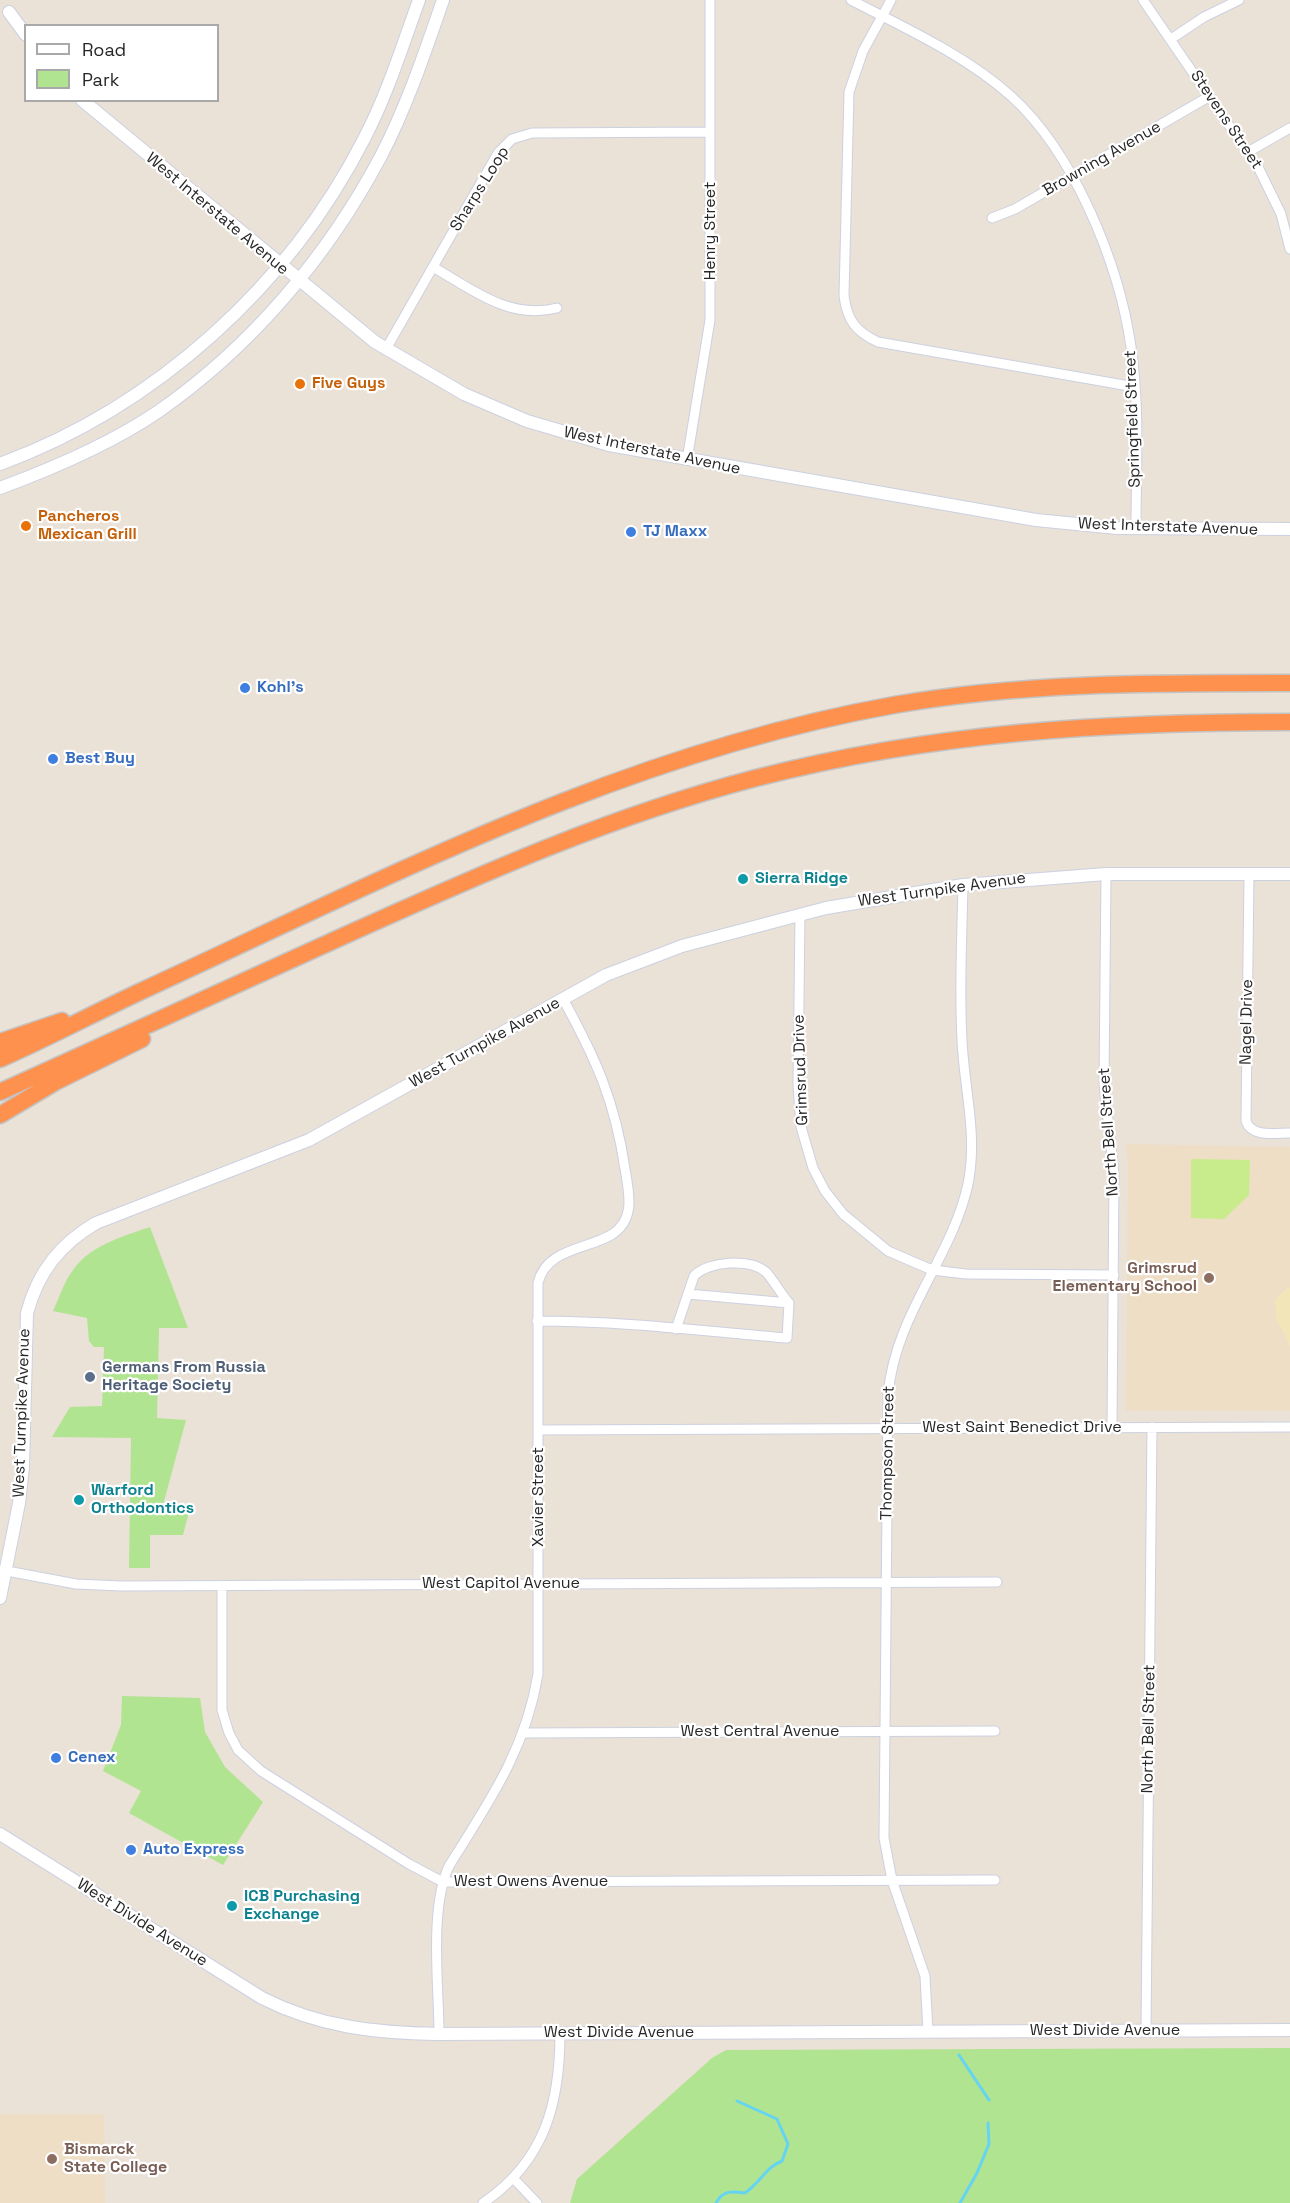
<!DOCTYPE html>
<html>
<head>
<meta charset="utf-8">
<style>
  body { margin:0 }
  #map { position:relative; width:1290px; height:2203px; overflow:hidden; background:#eae1d7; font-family:"Space Grotesk",sans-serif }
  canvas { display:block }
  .legend { position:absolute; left:24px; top:24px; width:195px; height:78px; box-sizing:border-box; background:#fff; border:2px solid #a9a9a9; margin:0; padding:8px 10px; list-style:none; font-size:18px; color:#272727 }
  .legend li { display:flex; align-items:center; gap:12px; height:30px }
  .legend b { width:30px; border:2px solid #a9a9a9 }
</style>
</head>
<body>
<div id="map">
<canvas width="1290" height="2203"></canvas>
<ul class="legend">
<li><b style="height:8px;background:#fff"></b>Road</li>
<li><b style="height:16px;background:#b1e490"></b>Park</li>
</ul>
</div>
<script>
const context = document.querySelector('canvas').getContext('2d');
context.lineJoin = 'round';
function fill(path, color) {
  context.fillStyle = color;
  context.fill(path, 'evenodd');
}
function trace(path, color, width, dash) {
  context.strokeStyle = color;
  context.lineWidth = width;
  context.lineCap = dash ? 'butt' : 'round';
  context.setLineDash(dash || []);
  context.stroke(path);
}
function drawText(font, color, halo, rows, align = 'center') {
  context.font = font + ' "Space Grotesk",sans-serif';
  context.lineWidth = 4.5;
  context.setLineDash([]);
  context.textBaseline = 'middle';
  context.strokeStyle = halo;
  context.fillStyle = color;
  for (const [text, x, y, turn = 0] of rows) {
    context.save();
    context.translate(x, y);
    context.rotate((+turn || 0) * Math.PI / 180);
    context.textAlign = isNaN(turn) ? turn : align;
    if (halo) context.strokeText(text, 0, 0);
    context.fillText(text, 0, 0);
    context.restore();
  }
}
fill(new Path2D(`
  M1126,1144l164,3v264h-164l2,-248z
  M0,2114h104l1,89h-105z`), '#eddec5');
fill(new Path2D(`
  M150,1227l38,101h-29l-2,90 29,2 -23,85 26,7 -6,23h-33v33h-21l2,-130 -79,-1 18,-30 32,-1 2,-59h-10l-5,-6 -2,-23 -34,-7c6,-12 10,-27 18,-38 17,-27 50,-36 79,-46z
  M122,1696l78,2 5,34 20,35 38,35 -40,63 -94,-52 12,-22 -38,-20 18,-46z
  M1290,2048v155h-720l7,-24 135,-121 14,-8z`), '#b1e490');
fill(new Path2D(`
  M1288,1287l2,1v58l-15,-30 2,-2 -2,-14z`), '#f2e6b8');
fill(new Path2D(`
  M1191,1159l59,1 -1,35 -25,24 -33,-1z`), '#c8ec8b');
trace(new Path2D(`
  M959,2055l30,45
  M716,2203c7,-13 16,-12 29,-10 17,-12 20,-25 37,-32l6,-17 -11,-25 -40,-18
  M960,2203l17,-30 12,-29 -1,-21`), '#64d4f2', 3);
const street = new Path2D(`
  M851,0c54,28 114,55 160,96 63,57 108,167 120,251 9,59 5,121 5,182
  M891,0l-28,51 -14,41 -5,204c3,24 12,36 34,46l257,45
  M1143,0l116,169 22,45 9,35
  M1171,39l33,-22 35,-17
  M1248,152l42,-24
  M992,218l23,-9 195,-113
  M433,267c40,23 76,53 124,41
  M386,349l112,-196 14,-14 20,-6 178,-1
  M687,460l23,-140v-320
  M1106,874l-2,210 10,90 -2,253
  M1249,874l-3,247c6,17 29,12 44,12
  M800,914l-2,171 3,42 12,41 12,23 18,23 45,37 44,19 34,4 148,1
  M688,1294l101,9
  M537,1321c83,0 167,10 250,17l2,-35c-8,-9 -15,-22 -23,-31 -16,-14 -58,-11 -72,4l-18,53
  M538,1430l752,-3
  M7,1571l69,13 45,2 876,-4
  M222,1586v124l7,23 9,17 23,21 148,93 34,18 552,-2
  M524,1733l471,-2
  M1146,2030l6,-603
  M928,2032l-3,-56 -33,-96 -8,-42 4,-443c7,-81 64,-137 80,-211 10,-49 -4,-96 -6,-144 -3,-52 0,-104 1,-155
  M439,2034c0,-48 -10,-125 10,-168 40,-64 77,-117 89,-192v-391c8,-34 47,-33 73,-48 25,-15 18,-42 14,-66 -10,-68 -29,-110 -62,-170
  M514,2179l23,24
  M483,2203c62,-42 77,-100 77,-170`);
const secondary = new Path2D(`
  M9,12l17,23
  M82,100l293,242 89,52 63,27 82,24 427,75 81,8 173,1
  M0,464c155,-57 289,-178 364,-325 23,-44 38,-92 55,-139
  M0,488c54,-20 111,-44 159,-77 93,-65 169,-155 222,-255 26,-50 44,-104 62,-156
  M0,1598l19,-95 4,-36 4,-154c11,-41 33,-69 69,-90l213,-83 297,-165 76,-29 144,-38 137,-23 143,-11h184
  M0,1834l262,164c57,29 114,35 177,36l851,-4`);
const highway = new Path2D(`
  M0,1042l62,-21
  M0,1059c50,-22 98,-48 148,-71 245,-113 477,-235 746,-283 130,-23 265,-22 396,-22
  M0,1092c116,-53 232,-105 348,-158 133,-60 265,-119 408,-156 179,-46 350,-56 534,-56
  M0,1115l57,-34 85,-42`);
trace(street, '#ccd1e1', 11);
trace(secondary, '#ccd1e1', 14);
trace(highway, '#c3c3c3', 19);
trace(street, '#fff', 9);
trace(secondary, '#fff', 12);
trace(highway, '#ff914e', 16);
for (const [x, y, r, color] of [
  [300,384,6,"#e8710a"],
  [26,526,6,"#e8710a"],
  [631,532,6,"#3f7fe0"],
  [245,688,6,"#3f7fe0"],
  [53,759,6,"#3f7fe0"],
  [743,879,6,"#0f9aa8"],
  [1209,1278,6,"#8d6e63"],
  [90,1377,6,"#5c6f8a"],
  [79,1500,6,"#0f9aa8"],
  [56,1758,6,"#3f7fe0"],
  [131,1850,6,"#3f7fe0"],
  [232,1906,6,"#0f9aa8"],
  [52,2159,6,"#8d6e63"]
]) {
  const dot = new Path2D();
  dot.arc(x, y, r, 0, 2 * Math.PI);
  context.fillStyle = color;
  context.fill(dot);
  trace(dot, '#fff', 2);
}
drawText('16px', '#272727', '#fff', [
  ["Stevens Street",1226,120,56],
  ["Browning Avenue",1102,159,-30],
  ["Sharps Loop",480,189,-58],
  ["West Interstate Avenue",217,214,40],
  ["Henry Street",711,231,-90],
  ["Springfield Street",1133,419,-92],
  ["West Interstate Avenue",652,451,12],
  ["West Interstate Avenue",1168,527,2],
  ["West Turnpike Avenue",942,890,-8],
  ["Nagel Drive",1247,1022,-89],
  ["West Turnpike Avenue",485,1043,-29],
  ["Grimsrud Drive",801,1070,-92],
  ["North Bell Street",1109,1132,-94],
  ["West Turnpike Avenue",22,1413,-88],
  ["West Saint Benedict Drive",1022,1428],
  ["Thompson Street",888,1453,-89],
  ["Xavier Street",539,1497,-90],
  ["West Capitol Avenue",501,1584],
  ["North Bell Street",1149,1729,-89],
  ["West Central Avenue",760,1732],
  ["West Owens Avenue",531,1882],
  ["West Divide Avenue",142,1923,32],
  ["West Divide Avenue",1105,2031],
  ["West Divide Avenue",619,2033]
]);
drawText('bold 16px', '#c56008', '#fff', [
  ["Five Guys",312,384],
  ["Pancheros",38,517],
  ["Mexican Grill",38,535]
], 'left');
drawText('bold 16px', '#366cbe', '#fff', [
  ["TJ Maxx",643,532],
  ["Kohl's",257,688],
  ["Best Buy",65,759],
  ["Cenex",68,1758],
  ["Auto Express",143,1850]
], 'left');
drawText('bold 16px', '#0d838f', '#fff', [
  ["Sierra Ridge",755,879],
  ["Warford",91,1491],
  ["Orthodontics",91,1509],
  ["ICB Purchasing",244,1897],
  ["Exchange",244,1915]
], 'left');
drawText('bold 16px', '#785e54', '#fff', [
  ["Grimsrud",1197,1269],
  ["Elementary School",1197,1287],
  ["Bismarck",64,2150,"left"],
  ["State College",64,2168,"left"]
], 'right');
drawText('bold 16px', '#4e5e75', '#fff', [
  ["Germans From Russia",102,1368],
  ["Heritage Society",102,1386]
], 'left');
</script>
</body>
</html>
